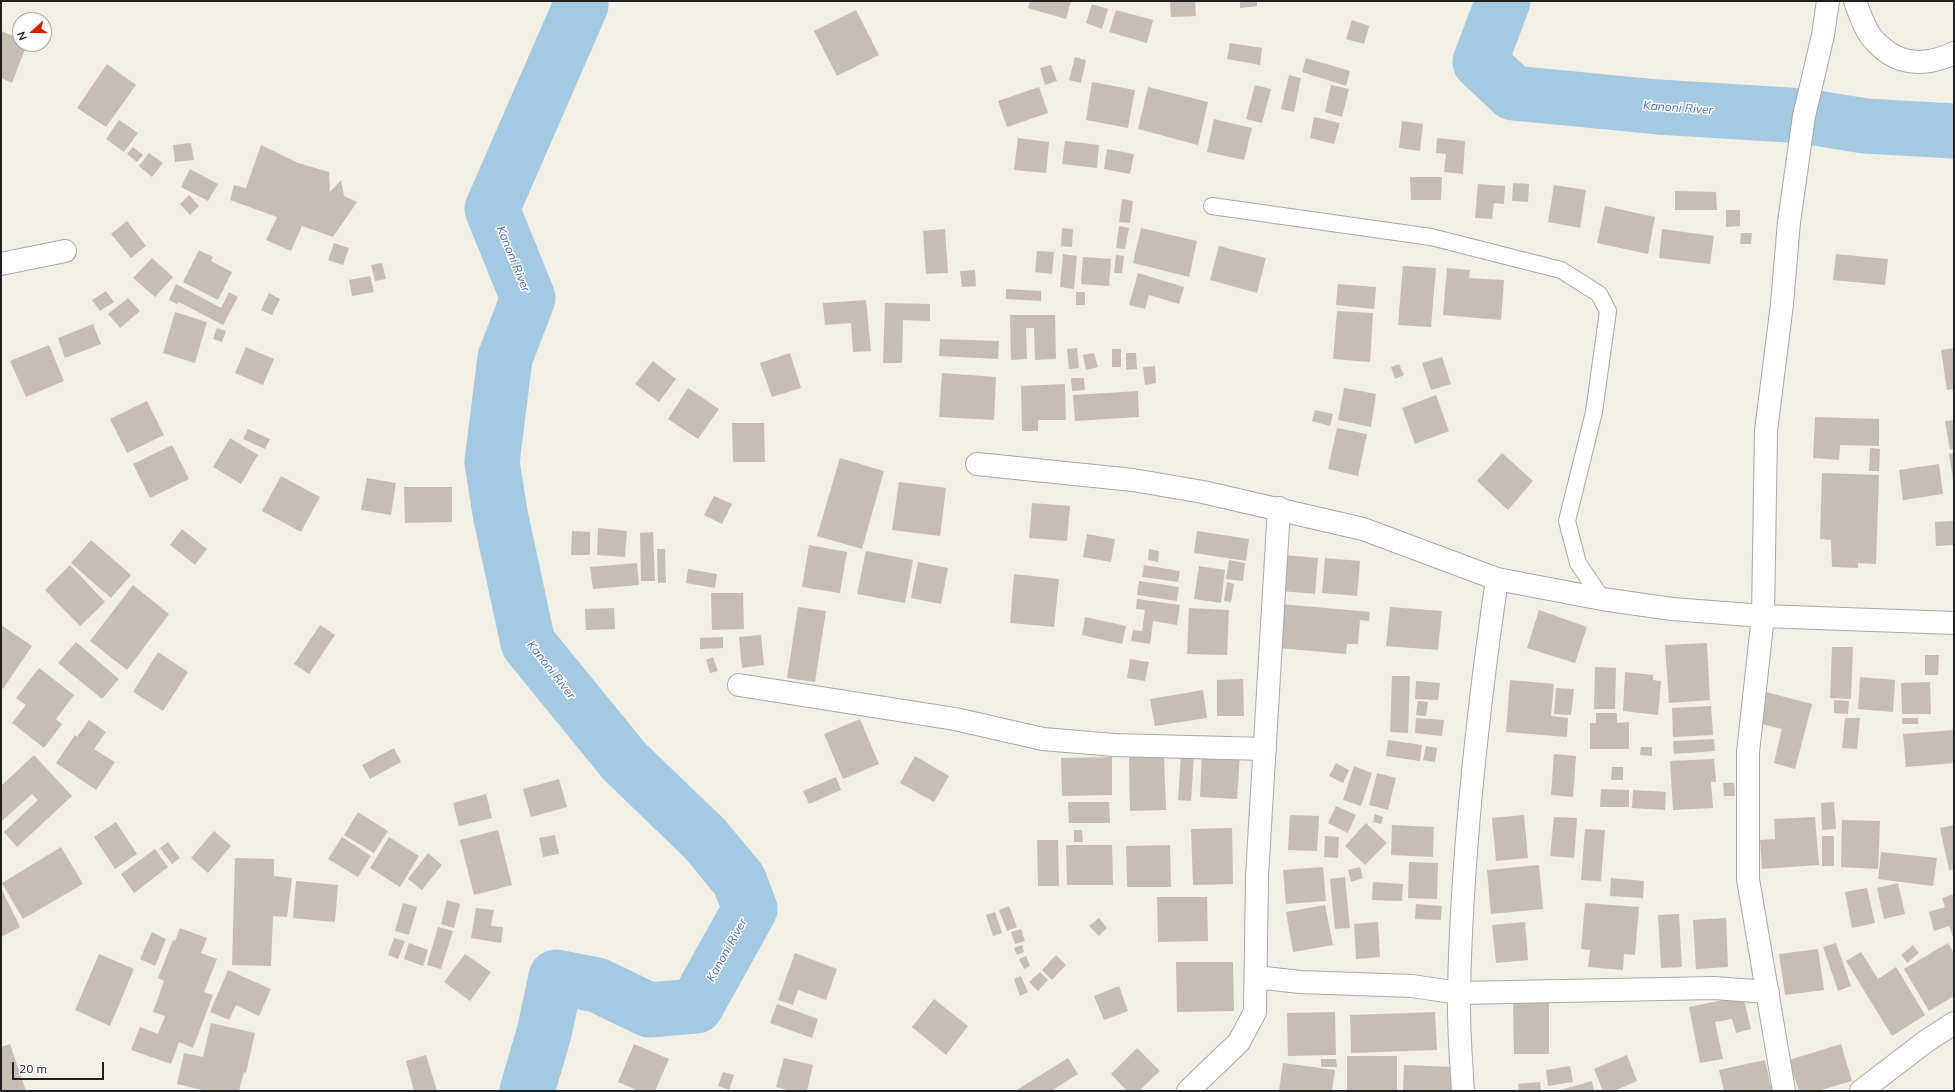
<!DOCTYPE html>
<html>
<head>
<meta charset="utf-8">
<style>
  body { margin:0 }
  #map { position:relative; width:1955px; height:1092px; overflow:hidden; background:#f1efe6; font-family:Mulish,sans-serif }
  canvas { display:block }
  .frame { position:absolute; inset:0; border:2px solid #202020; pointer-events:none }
  .north { position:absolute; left:12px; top:12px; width:40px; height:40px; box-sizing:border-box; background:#fff; border:1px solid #a6a6a6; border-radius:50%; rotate:249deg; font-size:11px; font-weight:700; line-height:16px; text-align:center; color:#202020 }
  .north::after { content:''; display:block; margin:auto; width:14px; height:18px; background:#cf2100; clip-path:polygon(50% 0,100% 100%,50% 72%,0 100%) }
  .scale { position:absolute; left:12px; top:1062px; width:92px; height:18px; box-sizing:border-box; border:2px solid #202020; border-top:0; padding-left:5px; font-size:12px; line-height:14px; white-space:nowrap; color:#202020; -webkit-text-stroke:3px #fff; paint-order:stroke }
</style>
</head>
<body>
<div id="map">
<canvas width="1955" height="1092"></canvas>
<div class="frame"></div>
<div class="north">N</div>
<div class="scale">20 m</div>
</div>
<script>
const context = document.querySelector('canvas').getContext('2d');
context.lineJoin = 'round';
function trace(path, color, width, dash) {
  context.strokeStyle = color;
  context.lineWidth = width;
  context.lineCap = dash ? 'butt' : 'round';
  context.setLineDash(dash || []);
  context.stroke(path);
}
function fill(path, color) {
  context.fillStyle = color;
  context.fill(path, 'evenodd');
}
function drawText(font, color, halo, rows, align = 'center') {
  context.font = font + ' Mulish,sans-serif';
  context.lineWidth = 3;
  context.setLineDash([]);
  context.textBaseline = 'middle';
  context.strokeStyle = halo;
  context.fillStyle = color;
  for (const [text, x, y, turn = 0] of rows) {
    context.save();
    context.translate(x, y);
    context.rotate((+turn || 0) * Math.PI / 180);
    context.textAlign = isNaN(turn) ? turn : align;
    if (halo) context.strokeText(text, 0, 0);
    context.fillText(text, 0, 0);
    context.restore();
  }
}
trace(new Path2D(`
  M1503,1l-23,61 33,31 145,14 146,9 61,10 89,5
  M527,1091l17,-58 12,-56 41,8 52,25 47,-4 54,-97 -11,-29 -34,-41 -80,-77 -97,-119 -28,-130 -8,-51 13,-104 23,-60 -36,-89 89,-204 -2,-4`), '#a4c9e0', 55);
fill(new Path2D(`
  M1030,1h41l-5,18 -38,-11z
  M1170,1h25l1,15 -25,1z
  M1240,1h17v5l-17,2z
  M1092,4l16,5 -6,20 -16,-6z
  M856,10l23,45 -42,21 -23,-45z
  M1116,10l37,10 -6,23 -38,-11z
  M1352,20l17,6 -5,18 -18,-5z
  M1,31l19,8v5h7l-15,39 -11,-5z
  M1230,43l32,5 -2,17 -33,-6z
  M1075,57l11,3 -5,23 -12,-3z
  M1306,58l44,13 -4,15 -44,-14z
  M107,64l29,21 -30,42 -29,-19z
  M1051,65l6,16 -12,4 -5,-17z
  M1289,75l12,3 -7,34 -13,-3z
  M1092,82l43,8 -7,38 -42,-8z
  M1255,85l16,4 -9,34 -16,-4z
  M1331,85l18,4 -7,28 -17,-5z
  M1039,87l9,26 -41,14 -9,-26z
  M1148,87l60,15 -10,43 -60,-16z
  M1314,117l26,6 -6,21 -24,-6z
  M1214,119l38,9 -8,32 -37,-8z
  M119,120l19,13 -14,19 -18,-13z
  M1402,121l21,3 -3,27 -21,-3z
  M1018,138l31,4 -3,31 -32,-3z
  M1437,138l28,3 -2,33 -19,-2 2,-18 -10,-1z
  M1065,141l34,4 -2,23 -35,-4z
  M191,143l3,17 -19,2 -2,-17z
  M261,145l37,18 31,9 1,20 11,-12 3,16 13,6 -24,35 -31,-11 -11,25 -25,-11 11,-23 -47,-17 4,-15 12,3z
  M133,147l10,8 -6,7 -10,-8z
  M1107,149l27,5 -4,20 -26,-5z
  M149,153l14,10 -11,14 -13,-11z
  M190,169l28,15 -10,17 -27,-14z
  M1410,177h32l-1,23h-30z
  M1513,183l16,1 -1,18 -16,-1z
  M1478,184l27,2 -1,18 -10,-1 -2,16 -17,-1z
  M1554,185l32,5 -6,38 -32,-6z
  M1675,191l41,1 1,18h-42z
  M189,195l10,11 -9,9 -10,-11z
  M1122,199l11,2 -3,22 -11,-1z
  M1605,206l50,11 -7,37 -51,-11z
  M1726,210h14v16l-14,1z
  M127,221l19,25 -15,12 -20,-24z
  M1119,226l10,2 -4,21 -9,-1z
  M1062,228l11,1 -1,18 -11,-1z
  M1141,228l56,13 -8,36 -56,-14z
  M945,229l3,44 -22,1 -3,-43z
  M1662,229l52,7 -4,28 -51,-6z
  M1741,233h11l-1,11h-11z
  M334,243l15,5 -6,17 -15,-5z
  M1219,246l47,12 -9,35 -47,-13z
  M199,250l14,7 -2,4 21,11 -14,28 -35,-18z
  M1037,251l17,1 -2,22 -17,-2z
  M1063,254l14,2 -3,33 -14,-2z
  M1836,254l52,5 -3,26 -52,-5z
  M1116,255l8,1 -2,17h-8z
  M1083,257l28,2 -2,27 -28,-2z
  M152,258l21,19 -18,20 -22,-19z
  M382,263l4,16 -11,2 -4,-16z
  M1403,266l33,2 -5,59 -33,-2z
  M1447,268l23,2 -1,8 35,2 -3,40 -58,-5z
  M975,270l1,16 -14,1 -2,-16z
  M1138,273l46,14 -5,17 -30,-9 -4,14 -16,-4z
  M370,276l4,16 -22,4 -3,-16z
  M176,284l45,24 8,-16 9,5 -15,28 -44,-23 -2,2 -8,-4z
  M1338,284l38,3 -2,22 -38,-4z
  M1006,289l35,2v10l-35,-2z
  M106,291l8,11 -14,9 -8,-11z
  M1076,292h9v13h-9z
  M269,293l11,6 -8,16 -11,-5z
  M128,298l12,13 -20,17 -12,-14z
  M866,300l5,51 -18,1 -2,-29 -26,2 -2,-22z
  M885,303l45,1v17l-27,-1 -1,43h-19z
  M1337,311l36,2 -3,49 -37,-3z
  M175,312l32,10 -12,41 -32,-10z
  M1010,315h45l1,44 -21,1 -1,-32h-8l1,31 -16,1z
  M93,324l8,20 -36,14 -7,-20z
  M217,328l9,3 -4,11 -9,-3z
  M940,339l59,2 -1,18 -59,-3z
  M49,345l15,36 -38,16 -16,-36z
  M246,347l28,12 -11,26 -28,-12z
  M1077,348l2,20 -10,1 -2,-20z
  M1954,348v41l-7,1 -6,-40z
  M1112,349h9v18h-9z
  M790,353l11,35 -29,9 -12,-34z
  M1094,353l4,14 -12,3 -3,-15z
  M1126,353h10l1,16 -11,1z
  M1442,357l9,27 -20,6 -9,-27z
  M653,361l23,18 -17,23 -24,-18z
  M1399,364l5,11 -9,4 -4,-12z
  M1155,366l1,17 -11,2 -2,-18z
  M942,373l54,4 -2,43 -55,-3z
  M1071,378h13l1,12 -13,1z
  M1065,384l1,36h-28v11h-16l-1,-45z
  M688,388l31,21 -21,30 -30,-20z
  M1344,388l32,6 -5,33 -33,-7z
  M1138,391l1,26 -64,4 -2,-26z
  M1436,395l13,36 -34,13 -13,-36z
  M147,401l17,34 -37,18 -17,-34z
  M1315,410l18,4 -3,12 -18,-5z
  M1815,417l64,2v27l-39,-1 -1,15 -26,-2z
  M1954,420v29l-4,1 -5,-29z
  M732,423h32l1,39h-32z
  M1337,428l30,6 -9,42 -30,-7z
  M248,429l22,10 -5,10 -22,-10z
  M230,438l28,17 -17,29 -28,-17z
  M172,445l17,34 -39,19 -17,-34z
  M1870,448l10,1 -1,22h-10z
  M1502,453l31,28 -25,29 -31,-29z
  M1954,453v27h-1l-4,-26z
  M840,458l44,13 -22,78 -45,-13z
  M1939,464l4,30 -40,6 -4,-30z
  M1822,473l57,2 -3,89 -18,-1v5l-26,-1 -1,-27 -11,-1z
  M281,476l39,21 -19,35 -39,-21z
  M367,478l29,5 -5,32 -30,-5z
  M899,482l47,6 -6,48 -48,-6z
  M404,487h48v35l-47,1z
  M714,496l18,8 -10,20 -18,-9z
  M1032,503l38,3 -3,35 -38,-3z
  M1954,521v24l-18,1 -1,-24z
  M598,528l29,3 -2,26 -28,-2z
  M182,529l25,20 -12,16 -25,-20z
  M572,531l18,1v23h-19z
  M1197,531l52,8 -3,22 -52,-8z
  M653,532l2,49h-14l-1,-48z
  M1087,534l28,5 -4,23 -28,-5z
  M91,540l40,35 -20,23 -40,-35z
  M809,545l38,7 -7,41 -38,-6z
  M657,549h8l1,34h-8z
  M1149,549l10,2 -1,11 -10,-2z
  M866,551l47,9 -8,43 -48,-9z
  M1284,555l34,3 -3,36 -34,-3z
  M1325,558l35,3 -3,35 -35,-3z
  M1229,560l16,3 -2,18 -17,-2z
  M918,562l30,6 -7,36 -30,-6z
  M637,563l2,22 -46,4 -3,-22z
  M70,565l35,37 -25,24 -35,-36z
  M1144,565l36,6 -2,11 -36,-5z
  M1199,566l26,4 -4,33 -27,-4z
  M688,569l29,5 -2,14 -29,-5z
  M1014,574l45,5 -5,48 -44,-4z
  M1139,581l40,6 -2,14 -40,-6z
  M1227,582l7,2 -3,18 -7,-1z
  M133,585l36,29 -42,56 -37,-29z
  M711,593h32l1,36 -32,1z
  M1137,599l43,6 -3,20 -24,-4 -3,23 -19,-3 2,-11 9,1 3,-21 -9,-1z
  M1281,604l89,8 -1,9 -9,-1 -2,24h-11l-1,10 -68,-6z
  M798,607l28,4 -11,71 -28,-4z
  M1390,607l52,4 -4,39 -52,-4z
  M614,608l1,21 -29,1 -1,-21z
  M1189,608l40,2 -2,45 -40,-1z
  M1539,610l48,17 -12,36 -48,-15z
  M1085,617l41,9 -4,18 -40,-9z
  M1,625l31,21 -29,43 -2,-2z
  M320,625l15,10 -26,39 -15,-10z
  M761,635l3,30 -22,3 -3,-31z
  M723,637v11l-23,1v-11z
  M76,642l43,37 -17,20 -44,-36z
  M1707,643l3,57 -41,3 -4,-58z
  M1832,647h21l-2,52 -21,-1z
  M158,652l30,20 -25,39 -30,-19z
  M1925,655h14l-1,20h-13z
  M713,657l5,14 -8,2 -4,-13z
  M1130,659l19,3 -4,19 -18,-3z
  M1595,667l21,1 -1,41h-21z
  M39,668l35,27 -18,24 6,5 -18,24 -32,-25 14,-18 -10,-7z
  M1625,672l28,3v5l8,1 -3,34 -35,-4z
  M1392,676h18l-2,57 -18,-1z
  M1860,677l35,3 -2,32 -35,-3z
  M1243,679l1,37h-27v-36z
  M1510,680l44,4 -3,32 17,2 -1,19 -61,-5z
  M1416,681l24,2 -2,17 -23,-1z
  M1930,682l1,32h-29l-1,-31z
  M1556,688l18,1 -3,26 -17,-1z
  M1203,690l4,28 -52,8 -5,-27z
  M1766,692l46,12 -17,65 -21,-6 8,-34 -24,-6z
  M1834,700l15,1 -1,13 -14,-1z
  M1418,701l10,1 -2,14 -10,-1z
  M1711,706l2,29 -40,2 -1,-29z
  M1596,713h21v10l12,-1v27h-39v-26h6z
  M1416,718l28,2 -2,16 -27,-3z
  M1845,718h15l-3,31 -15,-1z
  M1902,718h16v6h-16z
  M860,719l19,45 -36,15 -19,-45z
  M89,720l17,12 -12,17 21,13 -19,28 -40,-27 19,-28 2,2z
  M1954,730v33l-48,4 -3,-33z
  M1714,739l1,12 -41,3 -1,-13z
  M1388,740l34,5 -2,16 -34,-5z
  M1426,746l11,2 -2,14 -12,-2z
  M1641,747h11v9l-12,-1z
  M394,748l7,14 -31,17 -8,-14z
  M1202,752l38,2 -3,45 -37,-2z
  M1164,754l2,56 -36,1 -1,-56z
  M1181,754l13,1 -3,46 -13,-1z
  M1554,754l22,2 -3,41 -22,-2z
  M34,755l38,41 -55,51 -13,-15 34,-32 -6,-6 -31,28v-36z
  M915,756l34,20 -15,26 -34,-19z
  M1112,757v38l-50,1 -1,-38z
  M1714,759l2,23h-5l2,26 -40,2 -3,-49z
  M1336,763l13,7 -6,13 -14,-7z
  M1354,766l18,7 -11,33 -18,-6z
  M1612,767h11v13h-12z
  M1377,773l19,5 -8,32 -19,-5z
  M836,777l5,13 -32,14 -6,-13z
  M559,779l8,28 -36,10 -8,-28z
  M1723,783h11l1,13h-11z
  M1601,789l28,1v17h-29z
  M1633,790l33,2 -1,18 -33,-2z
  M486,794l6,24 -33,8 -6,-23z
  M1068,802h41l1,21h-41z
  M1834,802l2,27 -14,1 -1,-27z
  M1336,806l20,9 -8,18 -20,-10z
  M358,812l30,19 -14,22 -30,-18z
  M1375,814l8,3 -2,7 -8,-2z
  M1290,815l29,1 -2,35 -29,-1z
  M1524,815l4,43 -32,3 -4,-43z
  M1554,817l23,1 -3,40 -24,-2z
  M1815,817l4,48 -57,4 -2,-29 15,-1 -1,-20z
  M1842,820l38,1 -2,48 -37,-2z
  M116,822l21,32 -22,15 -21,-32z
  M1366,823l21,20 -22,22 -20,-19z
  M1392,825l42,2 -1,30 -42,-2z
  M1954,825v44l-5,1 -9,-42z
  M1232,828l1,56 -40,1 -2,-56z
  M1585,829l20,1 -4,51 -20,-1z
  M498,830l14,55 -38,10 -14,-55z
  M1074,830h8l1,12h-9z
  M214,831l17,15 -23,27 -17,-15z
  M555,835l4,19 -16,3 -4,-19z
  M1325,836l14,1 -1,21 -14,-1z
  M1822,836h12v30h-12z
  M342,837l29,19 -13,21 -30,-18z
  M389,837l30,19 -19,31 -30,-19z
  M1037,840h21l1,46h-21z
  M168,842l12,16 -8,6 -12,-16z
  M1066,845h46l1,40h-46z
  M1170,845l1,42h-44l-1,-41z
  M61,847l22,37 -60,35 -21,-36z
  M155,849l13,18 -34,26 -13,-19z
  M1881,852l56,6 -4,28 -55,-7z
  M428,853l14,12 -20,25 -14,-11z
  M235,858l39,1v17l18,2 -5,39 -14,-1 -2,50 -39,-1z
  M1409,862l29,1 -1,36 -29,-1z
  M1539,865l4,44 -52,5 -4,-44z
  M1323,867l3,34 -40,3 -3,-34z
  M1360,867l3,11 -12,4 -3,-12z
  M1345,877l5,51 -15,1 -5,-50z
  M1611,878l33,3 -1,17 -33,-2z
  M296,881l42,4 -3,37 -42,-4z
  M1373,882l30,2 -1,17 -30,-1z
  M1898,883l7,31 -21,5 -7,-31z
  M1,888l19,39 -19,10z
  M1867,888l8,35 -23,5 -7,-36z
  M1954,894v46l-5,-14 -15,5 -5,-19 16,-5 -3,-9z
  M1157,897h50l1,44 -50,1z
  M447,900l13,4 -6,24 -13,-4z
  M403,903l14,4 -8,28 -14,-4z
  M1585,903l54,4 -4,48 -11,-1 -1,16 -35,-3 2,-17 -9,-1z
  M1416,904l26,2 -1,14 -26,-1z
  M1325,905l8,40 -40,7 -7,-40z
  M1009,906l8,21 -10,4 -8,-21z
  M476,908l18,2 -3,16 12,1 -2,16 -30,-5z
  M995,912l7,21 -9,3 -7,-21z
  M1679,914l3,53 -21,1 -3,-53z
  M1099,918l8,10 -8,8 -10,-10z
  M1726,918l2,49 -32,2 -3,-49z
  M1378,922l2,35 -24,2 -2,-35z
  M1525,922l3,38 -32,3 -4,-38z
  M438,927l15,4 -12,38 -14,-4z
  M180,928l27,10 -6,15 16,6 -13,33 9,3 -20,53 -14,-6 -8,22 -40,-14 9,-23 18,7 7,-18 -12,-4 11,-31 -6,-3 15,-38 2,1z
  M1021,929l4,12 -10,3 -4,-12z
  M152,932l14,7 -11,27 -15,-7z
  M394,938l11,3 -7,18 -10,-4z
  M409,943l19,7 -5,16 -19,-7z
  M1836,943l15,43 -13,5 -15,-44z
  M1948,943l6,10v43l-25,15 -25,-42z
  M1022,945l2,7 -7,3 -3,-7z
  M1913,945l6,8 -12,10 -6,-8z
  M1818,949l6,41 -39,5 -6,-41z
  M1861,952l17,27 18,-12 29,48 -33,21 -46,-75z
  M795,953l42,16 -11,31 -28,-10 -5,15 -15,-5z
  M99,954l35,15 -24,57 -35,-16z
  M465,954l26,18 -21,29 -26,-19z
  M1056,955l10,10 -14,15 -10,-10z
  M1026,956l4,10 -6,3 -5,-10z
  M1176,962h57l1,49 -57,1z
  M228,970l43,19 -12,27 -23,-11 -7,15 -19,-8z
  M1040,972l8,8 -10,11 -9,-9z
  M1021,976l7,16 -8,4 -6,-17z
  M1119,986l9,25 -24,9 -10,-24z
  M1743,996l8,33 -15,4 -4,-14 -17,3 8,37 -23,4 -11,-56z
  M934,999l34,27 -22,29 -34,-28z
  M1513,1000h36v54h-35z
  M777,1004l41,15 -6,19 -42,-15z
  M1335,1012l1,43 -48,1 -1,-43z
  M1435,1012l2,38 -86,3 -1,-38z
  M211,1023l44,10 -9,40 -2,-1 -5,19h-32l-30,-7 7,-31 19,4z
  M10,1044l16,47h-25v-44z
  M634,1044l35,15 -14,32h-16l-21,-9z
  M1841,1044l11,37 -34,10h-19l-10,-31z
  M1137,1048l23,23 -21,20h-12l-16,-17z
  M426,1055l11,36h-23l-8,-30z
  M1627,1055l10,26 -23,10h-11l-9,-22z
  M1347,1056h50v35h-50z
  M784,1058l29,7 -6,26h-16l-15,-4z
  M1068,1058l10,16 -27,17h-36z
  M1321,1059h15l1,8h-16z
  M1765,1060l7,31h-48l-5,-21z
  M1283,1063l52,7 -3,21h-53z
  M1404,1065l48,2 -1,24h-48z
  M1570,1066l3,16 -25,4 -2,-16z
  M723,1072l11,3 -5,15 -11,-4z
  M1592,1081l2,10h-37z
  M1540,1082l1,9h-22l-1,-7z`), '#c6beb5');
const service = new Path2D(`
  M1212,206l219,31 130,33 38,24 9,17 -14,101 -27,109 11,42 24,36`);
const minor = new Path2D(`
  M1855,1c4,11 8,24 15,34 2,4 7,8 10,11 22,21 49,19 74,7
  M1,264l64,-13
  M977,464l156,16 70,12 160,37 134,50 105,20 70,10 91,7 191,7
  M739,685l216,34 88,20 71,6 151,4
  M1256,977l44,5 112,4 47,7 255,-5 54,4
  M1188,1091l51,-49 16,-30 2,-136 22,-368
  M1463,1091c-2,-33 -5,-67 -4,-100 3,-138 18,-275 38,-412
  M1784,1091l-36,-212v-127l15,-136 3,-185 16,-127 7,-82 15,-106 19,-81 5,-34
  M1861,1091l64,-49 29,-19`);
trace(service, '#a7a7a7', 18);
trace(minor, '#a7a7a7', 24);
trace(service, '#fff', 16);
trace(minor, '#fff', 22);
drawText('italic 12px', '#466cb5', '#fff', [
  ["Kanoni River",1678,108,4],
  ["Kanoni River",513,259,68],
  ["Kanoni River",551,670,52],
  ["Kanoni River",727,950,-61]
]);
</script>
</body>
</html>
